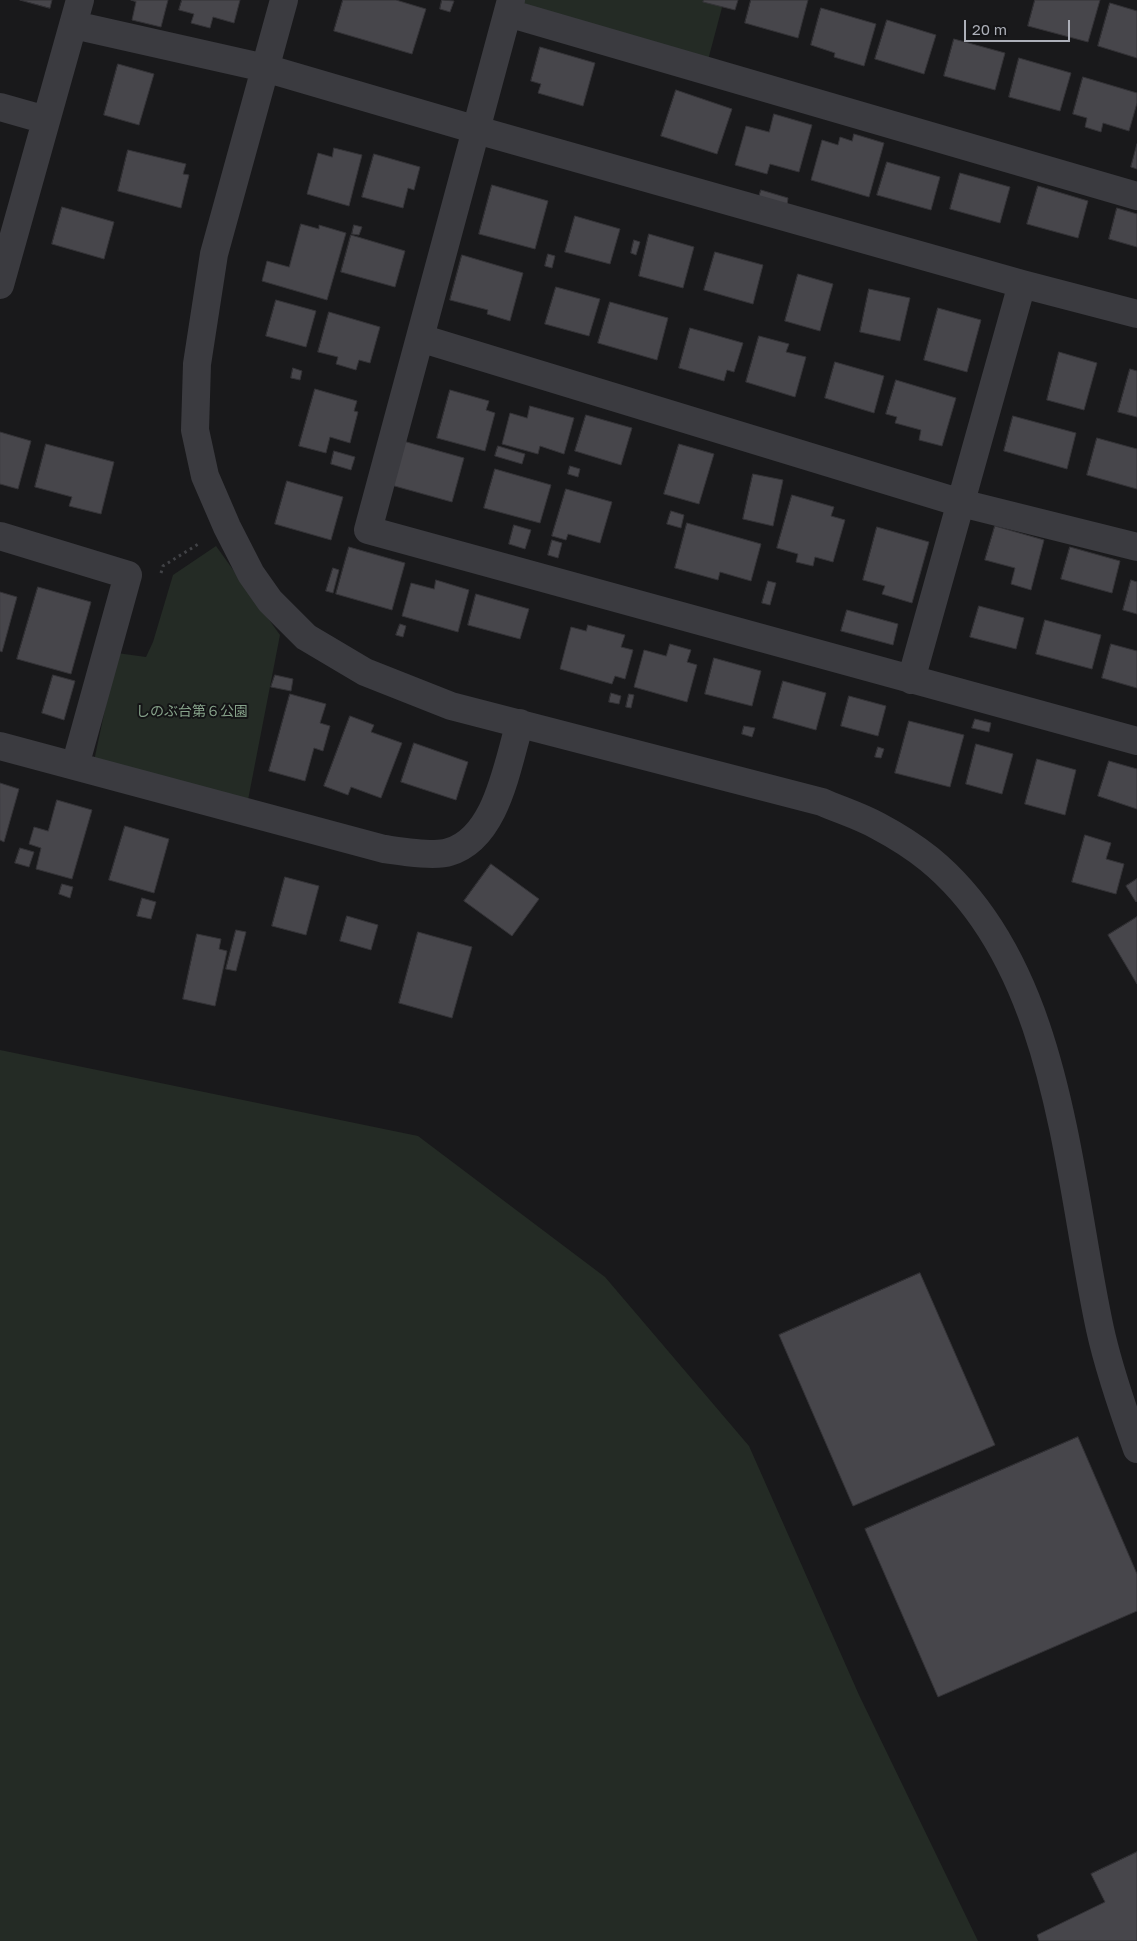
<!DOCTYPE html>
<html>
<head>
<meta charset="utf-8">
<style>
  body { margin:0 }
  #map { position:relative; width:1137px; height:1941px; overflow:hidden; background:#19191b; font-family:"Golos Text",sans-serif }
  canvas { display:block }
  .scale { position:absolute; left:964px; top:20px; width:106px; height:22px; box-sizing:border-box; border:2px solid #adb0b9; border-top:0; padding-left:6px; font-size:15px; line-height:18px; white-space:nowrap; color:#adb0b9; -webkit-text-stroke:4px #141416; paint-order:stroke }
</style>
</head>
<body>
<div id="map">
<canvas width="1137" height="1941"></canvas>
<div class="scale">20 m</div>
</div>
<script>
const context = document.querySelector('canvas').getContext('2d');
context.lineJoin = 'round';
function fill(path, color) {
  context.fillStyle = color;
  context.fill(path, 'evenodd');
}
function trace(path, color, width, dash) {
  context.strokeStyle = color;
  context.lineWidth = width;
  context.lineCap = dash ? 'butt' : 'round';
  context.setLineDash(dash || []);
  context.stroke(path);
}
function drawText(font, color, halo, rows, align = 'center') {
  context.font = font + ' "Golos Text","Noto Sans JP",sans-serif';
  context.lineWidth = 4;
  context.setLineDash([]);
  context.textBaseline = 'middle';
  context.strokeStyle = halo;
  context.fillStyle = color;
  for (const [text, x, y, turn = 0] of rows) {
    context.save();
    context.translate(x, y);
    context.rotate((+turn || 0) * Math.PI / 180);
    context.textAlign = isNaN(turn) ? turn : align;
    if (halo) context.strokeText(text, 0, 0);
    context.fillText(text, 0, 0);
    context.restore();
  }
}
fill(new Path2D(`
  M519,0h205l-16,60 -190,-54z
  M216,546l64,89 -32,165 -154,-39 23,-108 29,4 7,-15 20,-67z
  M0,1050l418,86 187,141 144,169 110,249 119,246h-978z`), '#242b25');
const building = new Path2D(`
  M20,0h32l-2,8z
  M131,0h37l-7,27 -29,-7 4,-18z
  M182,0h58l-6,23 -21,-6 -3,11 -19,-5 3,-9 -15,-4z
  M343,0h53l30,9 -14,45 -78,-23z
  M442,0l12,1 -4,11 -10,-3z
  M704,0h34l-3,10 -32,-8z
  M751,0h57l-10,38 -53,-15z
  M1035,0h65l-12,42 -60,-16z
  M1110,3l27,8v47l-39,-12z
  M821,8l55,16 -12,42 -30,-9 1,-4 -24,-8z
  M887,20l49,15 -12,39 -49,-15z
  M954,39l51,14 -10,37 -51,-14z
  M540,47l55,16 -12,43 -45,-13 3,-9 -10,-3z
  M1019,58l52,15 -11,38 -51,-14z
  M118,64l36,10 -15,51 -35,-10z
  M1083,77l54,16v10l-8,28 -26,-8 -2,9 -16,-5 2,-9 -14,-4z
  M676,90l56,19 -15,45 -56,-18z
  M774,114l38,11 -13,47 -29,-8 -3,10 -32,-9 11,-39 23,6z
  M854,134l30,9 -15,54 -58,-17 11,-40 16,5 2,-8 12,4z
  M1137,144v25l-6,-2z
  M334,148l28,7 -13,51 -42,-12 11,-41 14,4z
  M128,150l58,14 -3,10 6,1 -8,33 -63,-17z
  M374,154l46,13 -6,23 -6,-2 -5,20 -41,-11z
  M887,162l53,15 -9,33 -54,-15z
  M960,173l50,14 -10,36 -50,-14z
  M492,185l56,16 -13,48 -56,-15z
  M1038,186l50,15 -10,37 -51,-14z
  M761,190l27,8 -1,7 -28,-8z
  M62,207l52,15 -10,37 -52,-15z
  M1117,208l20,6v33l-28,-8z
  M575,216l45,13 -10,35 -45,-12z
  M301,224l18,5v-4l27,8 -19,67 -65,-19 5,-20 22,6z
  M354,225l8,2 -3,8 -7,-1z
  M649,234l45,13 -11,41 -44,-12z
  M351,235l54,16 -10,36 -54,-15z
  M634,240l6,2 -4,13 -5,-2z
  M715,252l48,13 -10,39 -49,-14z
  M548,254l7,2 -3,12 -7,-2z
  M462,255l61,18 -13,48 -23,-7 1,-4 -38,-10z
  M798,274l35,10 -13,47 -35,-10z
  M556,287l44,12 -11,37 -44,-12z
  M869,289l41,9 -10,43 -40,-9z
  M276,300l40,11 -10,36 -40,-11z
  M610,302l58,16 -11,42 -59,-17z
  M938,308l43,12 -14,52 -43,-12z
  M329,312l51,15 -10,36 -11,-3 -3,10 -20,-6 2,-7 -20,-5z
  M690,328l53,15 -9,29 -7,-2 -3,11 -45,-13z
  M759,336l30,8 -3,8 20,5 -11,40 -49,-15z
  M1059,352l38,11 -13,47 -37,-10z
  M835,362l49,14 -10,37 -49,-15z
  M293,368l9,3 -2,9 -9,-2z
  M1130,369l7,2v46l-19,-5z
  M896,380l60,18 -14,48 -23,-6 2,-10 -26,-7 2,-6 -11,-3z
  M315,389l42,12 -3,10 4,1 -8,31 -20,-6 -4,16 -27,-7z
  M450,390l39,11 -3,9 9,3 -10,38 -48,-13z
  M530,406l44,12 -10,36 -24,-8 -2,8 -36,-10 8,-31 17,5z
  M586,415l46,13 -11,37 -46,-14z
  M1013,416l63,17 -9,36 -63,-18z
  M0,432l31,9 -13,48 -18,-5z
  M1097,438l40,11v40l-50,-14z
  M403,441l61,17 -12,44 -61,-17z
  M46,444l68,18 -13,52 -32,-8 3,-9 -37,-10z
  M679,444l35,10 -15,50 -35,-10z
  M498,446l27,8 -3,10 -27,-8z
  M334,451l21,6 -4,13 -20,-6z
  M570,466l10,3 -2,8 -10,-3z
  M495,469l56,16 -11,38 -56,-15z
  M753,474l30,6 -10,46 -30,-7z
  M287,481l56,16 -12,43 -56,-16z
  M566,489l46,13 -12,41 -32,-9 -2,6 -14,-4z
  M792,495l42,12 -3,9 14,4 -12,42 -18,-5 -2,9 -17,-4 2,-8 -21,-6z
  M671,511l13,4 -3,13 -14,-4z
  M687,523l74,21 -10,37 -31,-9 -2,8 -43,-12z
  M514,525l17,5 -6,19 -16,-5z
  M995,526l49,14 -13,50 -20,-6 4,-16 -30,-8z
  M877,527l52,15 -17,61 -30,-9 3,-8 -22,-6z
  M552,540l10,3 -4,15 -10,-3z
  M349,547l56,16 -13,47 -56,-16z
  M1070,547l50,14 -8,32 -51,-14z
  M333,568l6,2 -6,23 -7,-2z
  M436,580l33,10 -11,42 -56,-16 9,-33 23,6z
  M1131,580l6,2v32l-14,-4z
  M768,581l8,2 -6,22 -8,-2z
  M38,587l53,15 -20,72 -54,-15z
  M0,592l17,5 -15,55 -2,-1z
  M476,594l53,15 -9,30 -52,-14z
  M979,606l45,12 -8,31 -46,-12z
  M847,610l51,14 -5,21 -52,-14z
  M1045,620l56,15 -9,34 -56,-15z
  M400,624l6,2 -3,11 -7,-2z
  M588,625l37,10 -4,12 12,3 -8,29 -10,-3 -3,8 -52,-15 11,-42 15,4z
  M670,644l21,6 -4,12 10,3 -10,37 -53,-15 10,-37 22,6z
  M1111,644l26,7v37l-35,-10z
  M714,658l47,13 -9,35 -47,-12z
  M53,675l22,6 -11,39 -22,-7z
  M275,675l18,4 -2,12 -20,-4z
  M783,681l43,12 -10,37 -43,-12z
  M611,693l10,3 -2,8 -10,-2z
  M290,694l36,10 -6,19 10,3 -7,25 -9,-3 -9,33 -36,-10z
  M629,694l5,1 -3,13 -5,-1z
  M849,696l37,10 -8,30 -37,-10z
  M350,716l24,9 -3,7 31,11 -21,55 -30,-11 -3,8 -24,-9z
  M975,719l16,4 -2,9 -17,-4z
  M909,721l55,14 -14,52 -55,-14z
  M744,726l11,2 -3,9 -10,-3z
  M414,743l54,19 -12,38 -55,-18z
  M976,744l37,10 -11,40 -36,-10z
  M878,747l6,2 -3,9 -6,-1z
  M1037,759l39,11 -11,45 -40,-11z
  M1109,761l28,8v40l-39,-13z
  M0,783l19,6 -15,53 -4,-2z
  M57,800l35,10 -20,69 -36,-10 5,-21 -12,-4 5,-17 14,4z
  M125,826l44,13 -15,54 -45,-13z
  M1085,835l26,8 -5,16 18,5 -8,30 -44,-12z
  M20,848l14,4 -5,15 -14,-4z
  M491,864l48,35 -27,37 -48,-35z
  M285,877l34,9 -13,49 -34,-9z
  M1137,879v22l-1,1 -10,-16z
  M62,884l11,3 -3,11 -11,-4z
  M142,898l14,4 -5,17 -14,-3z
  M347,916l31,9 -7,25 -31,-9z
  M1137,917v67l-29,-49z
  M236,930l10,2 -10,39 -10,-2z
  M418,932l54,15 -20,71 -53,-15z
  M197,934l24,5 -2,10 8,2 -12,55 -32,-7z
  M920,1273l75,172 -142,61 -74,-171z
  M1078,1437l59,137v37l-199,86 -73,-168z
  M1137,1852v89h-98l-2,-6 68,-33 -14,-28z`);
fill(building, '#47464b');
trace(building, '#343337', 1);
trace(new Path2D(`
  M161,573l2,-7 37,-23`), '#414246', 3, [2.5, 4]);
trace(new Path2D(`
  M284,0l-70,254 -17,110 -2,66 10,46 22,51 24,47 19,27 36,36 59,35 86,34 371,96c18,8 38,14 56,24 17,9 36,21 51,33 131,107 138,318 171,470 9,41 23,81 37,120
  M511,0l-143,530 769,211
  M508,13l629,183
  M74,25l191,43 212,62 545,154 115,30
  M0,107l46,13
  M0,285l80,-285
  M420,338l541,165 176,44
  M0,536l128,39 -53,191
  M911,680l111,-396
  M0,746l384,103c15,2 51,8 65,3 48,-14 58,-87 71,-129`), '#3b3b40', 28);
drawText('14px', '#86a28a', '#141416', [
  ["しのぶ台第６公園",192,712]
]);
</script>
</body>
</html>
